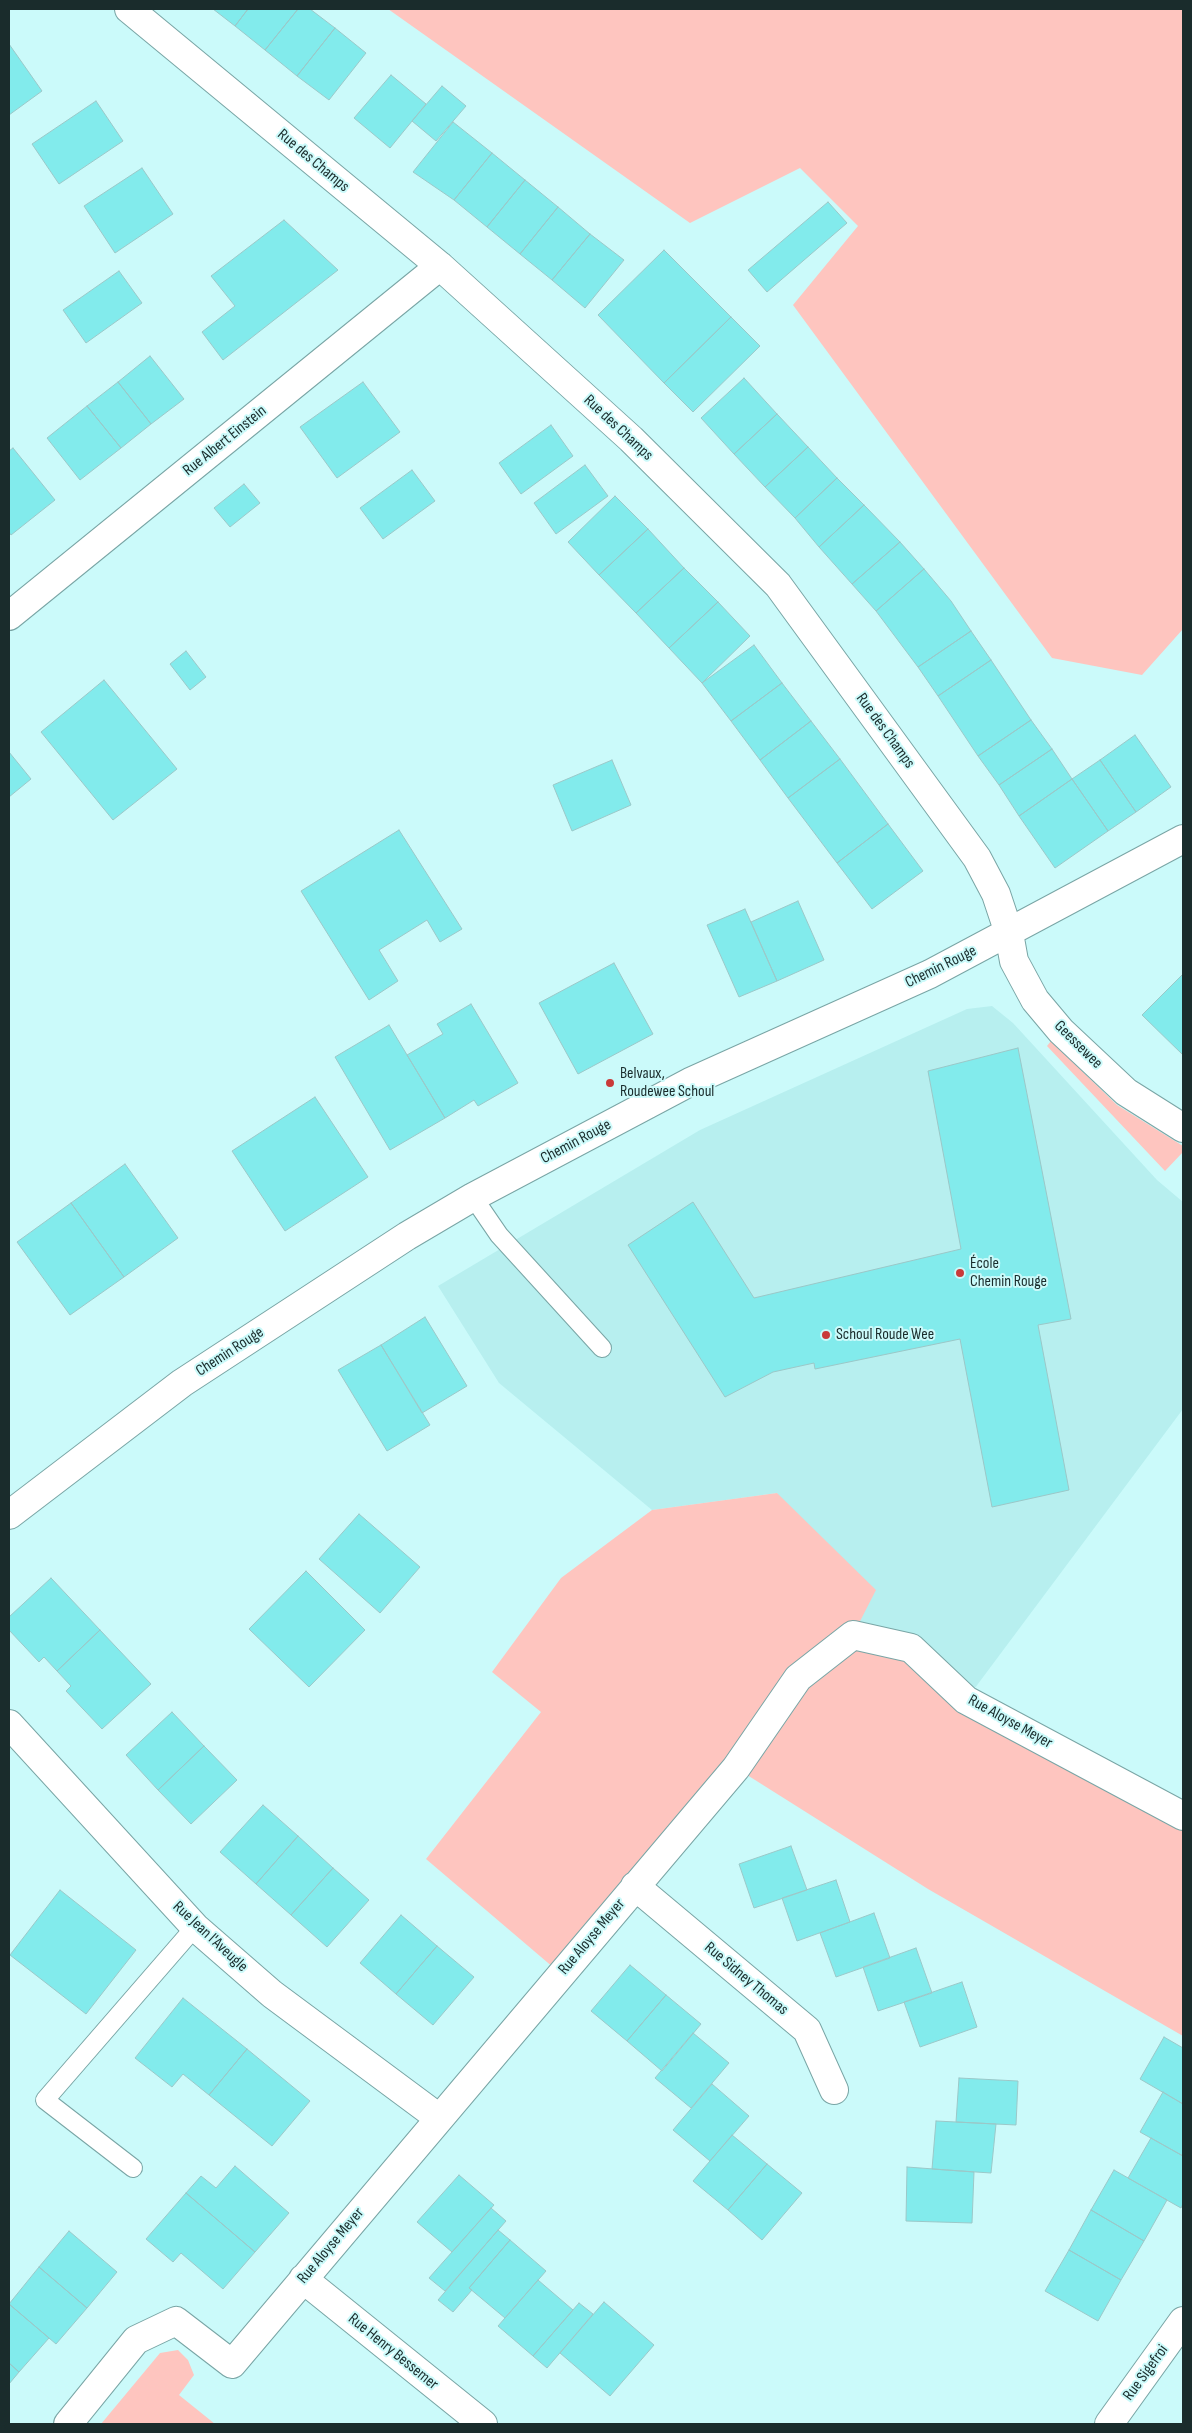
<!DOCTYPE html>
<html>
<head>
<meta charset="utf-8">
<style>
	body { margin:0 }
	#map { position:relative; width:1192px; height:2433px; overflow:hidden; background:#cbfafa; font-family:"Sofia Sans Condensed",sans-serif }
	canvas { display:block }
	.frame { position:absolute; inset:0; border:10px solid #1a2c2c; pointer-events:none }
</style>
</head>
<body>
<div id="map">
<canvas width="1192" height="2433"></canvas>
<div class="frame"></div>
</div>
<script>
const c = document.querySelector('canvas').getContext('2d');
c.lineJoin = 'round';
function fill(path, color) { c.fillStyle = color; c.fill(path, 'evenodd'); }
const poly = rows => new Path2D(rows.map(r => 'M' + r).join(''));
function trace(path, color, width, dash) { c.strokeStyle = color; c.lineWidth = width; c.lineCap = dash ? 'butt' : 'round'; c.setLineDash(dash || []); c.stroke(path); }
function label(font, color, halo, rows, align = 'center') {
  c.font = font + ' "Sofia Sans Condensed",sans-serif'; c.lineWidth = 4; c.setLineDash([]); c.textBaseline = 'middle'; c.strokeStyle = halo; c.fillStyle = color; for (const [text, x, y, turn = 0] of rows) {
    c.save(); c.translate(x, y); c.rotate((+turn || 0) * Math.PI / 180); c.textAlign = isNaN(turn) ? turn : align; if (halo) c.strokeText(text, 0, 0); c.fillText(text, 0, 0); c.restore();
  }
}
fill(poly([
	[992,1006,1013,1023,1157,1180,1183,1202,1183,1409,966,1700,853,1635,777,1493,652,1510,499,1383,438,1286,700,1130,967,1009]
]), '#b7efef');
fill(poly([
	[388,9,1183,9,1183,629,1142,675,1052,658,793,305,858,226,800,168,690,223],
	[1051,1041,1117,1105,1183,1146,1183,1152,1165,1171,1047,1046],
	[777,1493,876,1590,853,1635,911,1648,966,1700,1183,1816,1183,2036,928,1889,736,1768,561,1974,426,1859,541,1712,492,1672,561,1578,652,1510],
	[178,2350,188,2360,194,2375,179,2395,215,2424,101,2424,160,2353]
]), '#fec5bf');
const building = poly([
	[213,9,248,9,235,26,213,9],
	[248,9,298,9,265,50,235,26,248,9],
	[298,9,310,9,335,28,297,76,265,50,298,9],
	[335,28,366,53,329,100,297,76,335,28],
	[9,44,42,91,9,115,9,44],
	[391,75,426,104,390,148,354,118,391,75],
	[442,86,466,106,436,141,412,121,442,86],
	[96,101,123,141,59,184,32,144,96,101],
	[453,122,492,153,454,200,413,172,453,122],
	[492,153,525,180,487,227,454,200,492,153],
	[142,168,173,214,115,253,84,206,142,168],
	[525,180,558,207,520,254,487,227,525,180],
	[828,202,847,223,767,292,748,270,828,202],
	[558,207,590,234,552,280,520,254,558,207],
	[284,220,338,270,223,360,202,332,235,306,211,276,284,220],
	[590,234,624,260,585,308,552,280,590,234],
	[664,250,731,317,664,383,598,315,664,250],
	[119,271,142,303,86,343,63,310,119,271],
	[731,317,760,346,693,412,664,383,731,317],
	[150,356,184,399,151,424,118,382,150,356],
	[744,378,777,414,734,454,701,418,744,378],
	[118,382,151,424,121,448,87,406,118,382],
	[363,382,400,432,337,478,300,427,363,382],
	[87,406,121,448,80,480,47,438,87,406],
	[777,414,808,447,765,487,734,454,777,414],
	[551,425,573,456,521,494,499,463,551,425],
	[808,447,837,478,795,518,765,487,808,447],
	[13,448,55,500,11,535,9,532,9,451,13,448],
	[585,465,608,496,556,534,534,503,585,465],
	[412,470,435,501,383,539,360,508,412,470],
	[837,478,864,505,819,547,795,518,837,478],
	[244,484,260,503,230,527,214,508,244,484],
	[615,496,648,529,599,575,568,542,615,496],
	[864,505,900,542,852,584,819,547,864,505],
	[648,529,684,568,636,613,599,575,648,529],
	[900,542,924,569,876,611,852,584,900,542],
	[684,568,718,602,669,648,636,613,684,568],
	[924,569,951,601,971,631,918,667,876,611,924,569],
	[718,602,750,636,702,683,669,648,718,602],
	[971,631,991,660,938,696,918,667,971,631],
	[754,645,782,683,731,721,702,683,754,645],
	[186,651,206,677,190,690,170,664,186,651],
	[991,660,1031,720,978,756,938,696,991,660],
	[104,680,177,769,113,820,41,732,104,680],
	[782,683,811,721,760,760,731,721,782,683],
	[1031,720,1052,749,999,785,978,756,1031,720],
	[811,721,840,759,788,798,760,760,811,721],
	[1135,735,1171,787,1136,812,1100,760,1135,735],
	[1052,749,1072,779,1019,816,999,785,1052,749],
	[9,752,31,779,9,797,9,752],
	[840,759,888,824,837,863,788,798,840,759],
	[612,760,631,805,572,831,553,785,612,760],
	[1100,760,1136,812,1108,831,1072,779,1100,760],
	[1072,779,1108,831,1055,868,1019,816,1072,779],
	[888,824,923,871,872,909,837,863,888,824],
	[399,830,462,929,440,942,427,920,379,950,398,981,369,1000,301,891,399,830],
	[798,901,824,960,777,981,751,922,798,901],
	[745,909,777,981,739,997,707,925,745,909],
	[614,963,653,1034,578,1074,539,1003,614,963],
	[1183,974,1183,1055,1142,1015,1183,974],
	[471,1004,518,1083,478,1106,474,1100,445,1118,407,1055,443,1034,437,1024,471,1004],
	[389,1025,445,1118,390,1150,335,1057,389,1025],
	[1018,1048,1071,1319,1038,1325,1069,1490,992,1507,960,1339,815,1369,814,1363,773,1372,725,1397,628,1245,693,1202,754,1298,961,1249,928,1071,1018,1048],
	[315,1097,368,1177,285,1231,232,1151,315,1097],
	[125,1164,178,1238,124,1277,71,1203,125,1164],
	[71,1203,124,1277,70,1315,17,1242,71,1203],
	[425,1317,467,1386,422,1413,381,1345,425,1317],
	[381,1345,430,1425,387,1451,338,1370,381,1345],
	[359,1514,420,1567,380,1613,319,1559,359,1514],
	[306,1571,365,1630,309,1687,249,1629,306,1571],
	[51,1578,100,1630,57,1671,44,1657,39,1662,9,1630,9,1617,51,1578],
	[100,1630,151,1684,102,1729,66,1691,71,1686,57,1671,100,1630],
	[172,1712,204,1746,158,1790,126,1755,172,1712],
	[204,1746,237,1780,191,1824,158,1790,204,1746],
	[263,1805,298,1836,256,1884,220,1852,263,1805],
	[298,1836,333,1868,291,1915,256,1884,298,1836],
	[791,1846,807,1890,754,1908,739,1864,791,1846],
	[333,1868,369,1900,327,1947,291,1915,333,1868],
	[836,1880,850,1922,797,1941,782,1898,836,1880],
	[60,1890,136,1950,86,2014,10,1955,60,1890],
	[874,1913,890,1958,836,1977,820,1933,874,1913],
	[401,1915,437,1946,396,1994,360,1963,401,1915],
	[437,1946,474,1977,433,2025,396,1994,437,1946],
	[916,1948,932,1993,878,2011,863,1967,916,1948],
	[630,1965,666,1995,627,2041,591,2011,630,1965],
	[962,1982,977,2027,920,2047,904,2002,962,1982],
	[666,1995,701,2024,662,2071,627,2041,666,1995],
	[183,1998,247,2049,209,2095,183,2074,172,2087,135,2058,183,1998],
	[693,2033,729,2063,691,2108,655,2078,693,2033],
	[1164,2037,1183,2048,1183,2104,1140,2079,1164,2037],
	[247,2049,310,2101,272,2146,209,2095,247,2049],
	[959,2078,1018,2081,1016,2125,956,2122,959,2078],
	[712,2084,749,2116,710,2161,673,2130,712,2084],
	[1163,2092,1183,2104,1183,2156,1140,2132,1163,2092],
	[936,2121,996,2124,991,2173,932,2169,936,2121],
	[732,2135,767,2164,728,2210,693,2181,732,2135],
	[1151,2138,1183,2156,1183,2204,1181,2208,1128,2178,1151,2138],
	[767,2164,802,2193,762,2240,728,2210,767,2164],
	[235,2166,289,2213,255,2252,186,2193,201,2176,216,2188,235,2166],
	[907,2167,974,2172,972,2223,906,2221,907,2167],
	[1114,2170,1167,2200,1144,2241,1091,2210,1114,2170],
	[459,2175,494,2205,452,2252,417,2222,459,2175],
	[186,2193,255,2252,223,2289,181,2253,173,2262,146,2239,186,2193],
	[491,2208,506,2221,445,2291,429,2278,491,2208],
	[1091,2210,1144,2241,1121,2280,1069,2250,1091,2210],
	[498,2230,510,2240,469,2288,472,2290,453,2312,438,2300,498,2230],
	[69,2231,117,2272,87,2308,39,2267,69,2231],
	[510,2240,546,2271,505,2318,469,2288,510,2240],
	[1069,2250,1121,2280,1098,2321,1045,2291,1069,2250],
	[39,2267,87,2308,56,2344,9,2304,39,2267],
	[538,2280,573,2310,533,2356,498,2326,538,2280],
	[604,2302,654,2345,610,2396,560,2353,604,2302],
	[579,2303,593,2314,547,2368,533,2356,579,2303],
	[9,2304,49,2338,19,2372,9,2363,9,2304],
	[9,2363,19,2372,9,2384,9,2363]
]);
fill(building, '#82ebec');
trace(building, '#9bc8c8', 1);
const lane = poly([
	[473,1197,499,1235,602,1348],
	[133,2168,45,2100,195,1927]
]);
const street = poly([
	[129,9,440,266,631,439,778,585,977,858,996,894,1009,933,1014,961,1035,1000,1061,1031,1126,1092,1183,1128],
	[9,616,440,266],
	[9,1515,182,1383,407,1236,473,1197,690,1082,930,974,1183,839],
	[9,1724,195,1927,272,1994,439,2118],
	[635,1886,807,2030,834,2090],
	[303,2279,483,2424],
	[68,2424,136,2340,176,2321,232,2364,736,1768,798,1678,853,1635,911,1648,966,1700,1183,1816],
	[1109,2424,1183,2321]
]);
trace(lane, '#79a5a5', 20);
trace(street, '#79a5a5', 30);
trace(lane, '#fff', 18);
trace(street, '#fff', 28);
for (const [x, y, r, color] of [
	[610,1083,5,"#c93a39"],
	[960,1273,5,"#c93a39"],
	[826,1335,5,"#c93a39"]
]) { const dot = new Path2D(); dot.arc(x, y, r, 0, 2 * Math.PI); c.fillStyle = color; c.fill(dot); trace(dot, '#cbfafa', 2); }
label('16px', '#1a2c2c', '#cbfafa', [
	["Rue des Champs",313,161,40],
	["Rue des Champs",618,428,43],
	["Rue Albert Einstein",225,441,-39],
	["Rue des Champs",885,731,54],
	["Chemin Rouge",941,967,-26],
	["Geessewee",1078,1045,45],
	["Chemin Rouge",576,1142,-28],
	["Chemin Rouge",230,1352,-33],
	["Rue Aloyse Meyer",1010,1722,29],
	["Rue Jean l'Aveugle",210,1937,43],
	["Rue Aloyse Meyer",592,1937,-50],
	["Rue Sidney Thomas",746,1979,40],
	["Rue Aloyse Meyer",331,2246,-50],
	["Rue Henry Bessemer",393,2352,39],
	["Rue Sigefroi",1146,2373,-54]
]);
label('16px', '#1a2c2c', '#cbfafa', [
	["Belvaux,",620,1074],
	["Roudewee Schoul",620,1092],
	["École",970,1264],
	["Chemin Rouge",970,1282],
	["Schoul Roude Wee",836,1335]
], 'left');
</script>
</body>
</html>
